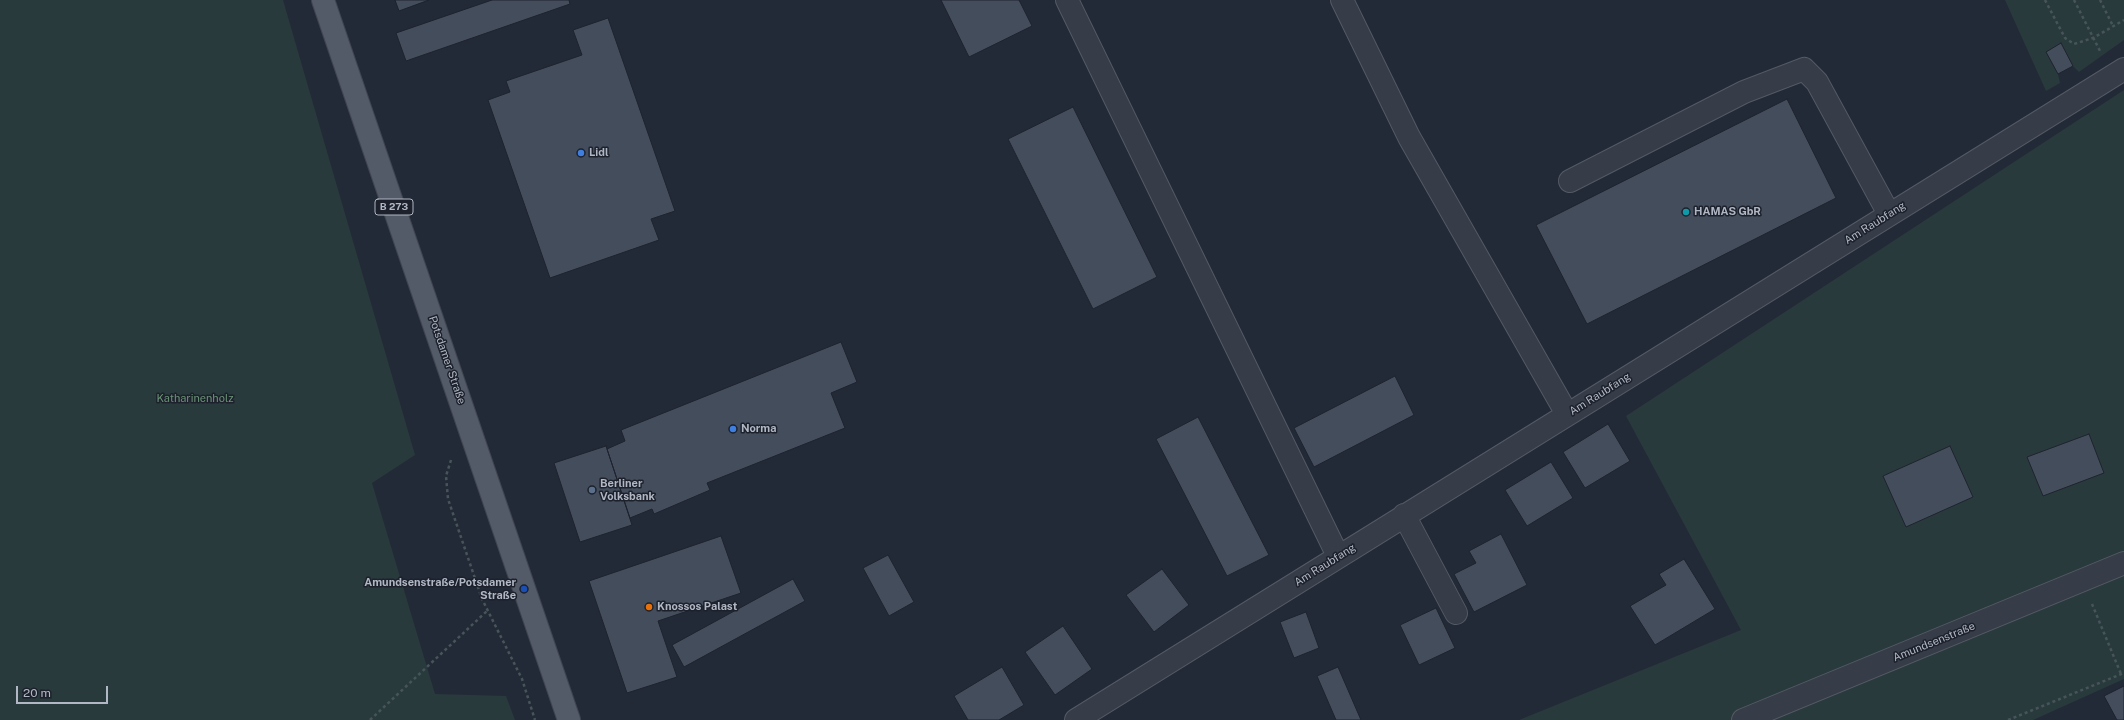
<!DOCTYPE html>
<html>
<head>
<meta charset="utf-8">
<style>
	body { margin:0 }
	#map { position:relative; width:2124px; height:720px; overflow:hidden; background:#232a37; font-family:"Public Sans",sans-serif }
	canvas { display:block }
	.scale { position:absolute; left:16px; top:686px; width:92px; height:18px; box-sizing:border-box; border:2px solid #b1b7c4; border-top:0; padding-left:5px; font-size:12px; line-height:14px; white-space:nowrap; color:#b1b7c4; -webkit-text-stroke:3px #1c212c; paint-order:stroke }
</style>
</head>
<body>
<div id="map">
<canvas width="2124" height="720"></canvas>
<div class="scale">20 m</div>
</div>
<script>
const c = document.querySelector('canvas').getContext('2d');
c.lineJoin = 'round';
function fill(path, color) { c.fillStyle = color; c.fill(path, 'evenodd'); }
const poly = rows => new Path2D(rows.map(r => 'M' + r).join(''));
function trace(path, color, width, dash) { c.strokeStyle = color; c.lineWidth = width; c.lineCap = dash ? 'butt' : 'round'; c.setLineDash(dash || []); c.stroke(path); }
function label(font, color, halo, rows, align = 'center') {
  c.font = font + ' "Public Sans",sans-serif'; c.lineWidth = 3; c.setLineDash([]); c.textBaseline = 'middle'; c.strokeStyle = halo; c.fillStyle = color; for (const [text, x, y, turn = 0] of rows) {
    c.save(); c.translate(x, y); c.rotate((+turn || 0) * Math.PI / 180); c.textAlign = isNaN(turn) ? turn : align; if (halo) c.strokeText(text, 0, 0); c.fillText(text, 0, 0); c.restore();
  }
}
fill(poly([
	[0,0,283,0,415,455,372,483,435,694,506,696,515,720,0,720],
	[2005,0,2124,0,2124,40,2079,72,2073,66,2061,44,2046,52,2058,74,2060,83,2046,91],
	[2124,90,2124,679,2033,720,1519,720,1741,630,1626,416]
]), '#293a3c');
const building = poly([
	[395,0,429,0,399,11,395,0],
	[492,0,569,0,570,4,406,61,396,33,492,0],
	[941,0,1019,0,1032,26,969,57,941,0],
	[608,18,675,211,651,219,659,240,550,278,488,100,510,92,506,81,582,55,573,30,608,18],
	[2061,43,2073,66,2058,74,2046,52,2061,43],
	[1787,99,1836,198,1587,324,1536,225,1787,99],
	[1073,107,1157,277,1093,309,1008,139,1073,107],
	[841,342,857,382,831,393,845,428,707,483,710,490,654,514,652,509,630,518,607,449,625,441,621,430,841,342],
	[1395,376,1414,415,1314,467,1294,428,1395,376],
	[1198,417,1269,555,1227,576,1156,439,1198,417],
	[1608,424,1630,461,1585,488,1563,452,1608,424],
	[2089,434,2104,473,2043,496,2027,457,2089,434],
	[606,446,632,525,580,542,554,463,606,446],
	[1950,446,1973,497,1906,527,1883,476,1950,446],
	[1551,462,1573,498,1527,526,1505,490,1551,462],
	[1501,534,1527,585,1474,612,1454,574,1476,563,1469,551,1501,534],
	[721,536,741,593,658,621,677,677,627,693,589,581,721,536],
	[888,555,914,602,889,616,863,568,888,555],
	[1684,559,1715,609,1655,645,1630,606,1666,585,1659,574,1684,559],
	[1162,569,1189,605,1154,632,1126,595,1162,569],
	[793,579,805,601,684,667,672,645,793,579],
	[1436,608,1455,648,1419,665,1400,625,1436,608],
	[1306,612,1319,648,1294,658,1280,622,1306,612],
	[1063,626,1092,669,1055,695,1025,652,1063,626],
	[1002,667,1024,705,999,720,968,720,954,696,1002,667],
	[1338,667,1361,720,1336,720,1317,676,1338,667],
	[2124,686,2124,720,2117,720,2104,696,2124,686]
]);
fill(building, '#444d5c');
trace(building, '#1e232e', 1);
const minor = poly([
	[1067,0,1338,556],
	[1342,0,1409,137,1567,414],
	[1570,181,1744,92,1804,69,1817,82,1889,214],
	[1404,515,1456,613],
	[1076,720,2124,69],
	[1743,720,2124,563]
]);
const major = poly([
	[323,0,569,720]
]);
trace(minor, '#545a65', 24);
trace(major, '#404551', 24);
trace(poly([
	[2045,0,2065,38,2074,44,2093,38,2124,20],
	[2074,0,2100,51],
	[2100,0,2113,26],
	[451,460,446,476,448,499,482,599,522,679,535,720],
	[2092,604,2121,674],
	[370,720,487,611],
	[2008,720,2124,673]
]), '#47555a', 2.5, [3, 3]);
trace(minor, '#363c48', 22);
trace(major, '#545b68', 22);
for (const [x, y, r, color] of [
	[581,153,4,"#3f7fe0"],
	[1686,212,4,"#0f9aa8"],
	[733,429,4,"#3f7fe0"],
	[592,490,4,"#5c6f8a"],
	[524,589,4,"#1a4fb4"],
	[649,607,4,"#e8710a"]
]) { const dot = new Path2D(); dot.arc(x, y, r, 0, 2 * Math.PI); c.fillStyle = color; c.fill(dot); trace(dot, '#1c212c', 1.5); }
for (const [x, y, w] of [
	[394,207,38]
]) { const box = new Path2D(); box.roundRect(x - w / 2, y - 8, w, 16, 3); c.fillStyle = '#1c212c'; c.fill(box); trace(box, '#b1b7c4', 1); }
label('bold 10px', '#b1b7c4', null, [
	["B 273",394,207]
]);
label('bold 11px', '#b1b7c4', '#1c212c', [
	["Lidl",589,153],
	["HAMAS GbR",1694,212],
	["Norma",741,429],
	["Berliner",600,484],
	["Volksbank",600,497],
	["Amundsenstraße/Potsdamer",516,583,"right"],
	["Straße",516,596,"right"],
	["Knossos Palast",657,607]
], 'left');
label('11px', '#b1b7c4', '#1c212c', [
	["Am Raubfang",1875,223,-32],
	["Potsdamer Straße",447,360,71],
	["Am Raubfang",1600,394,-32],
	["Am Raubfang",1325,565,-32],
	["Amundsenstraße",1934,642,-22]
]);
label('11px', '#6b9377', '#1c212c', [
	["Katharinenholz",195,399]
]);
</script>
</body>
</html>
